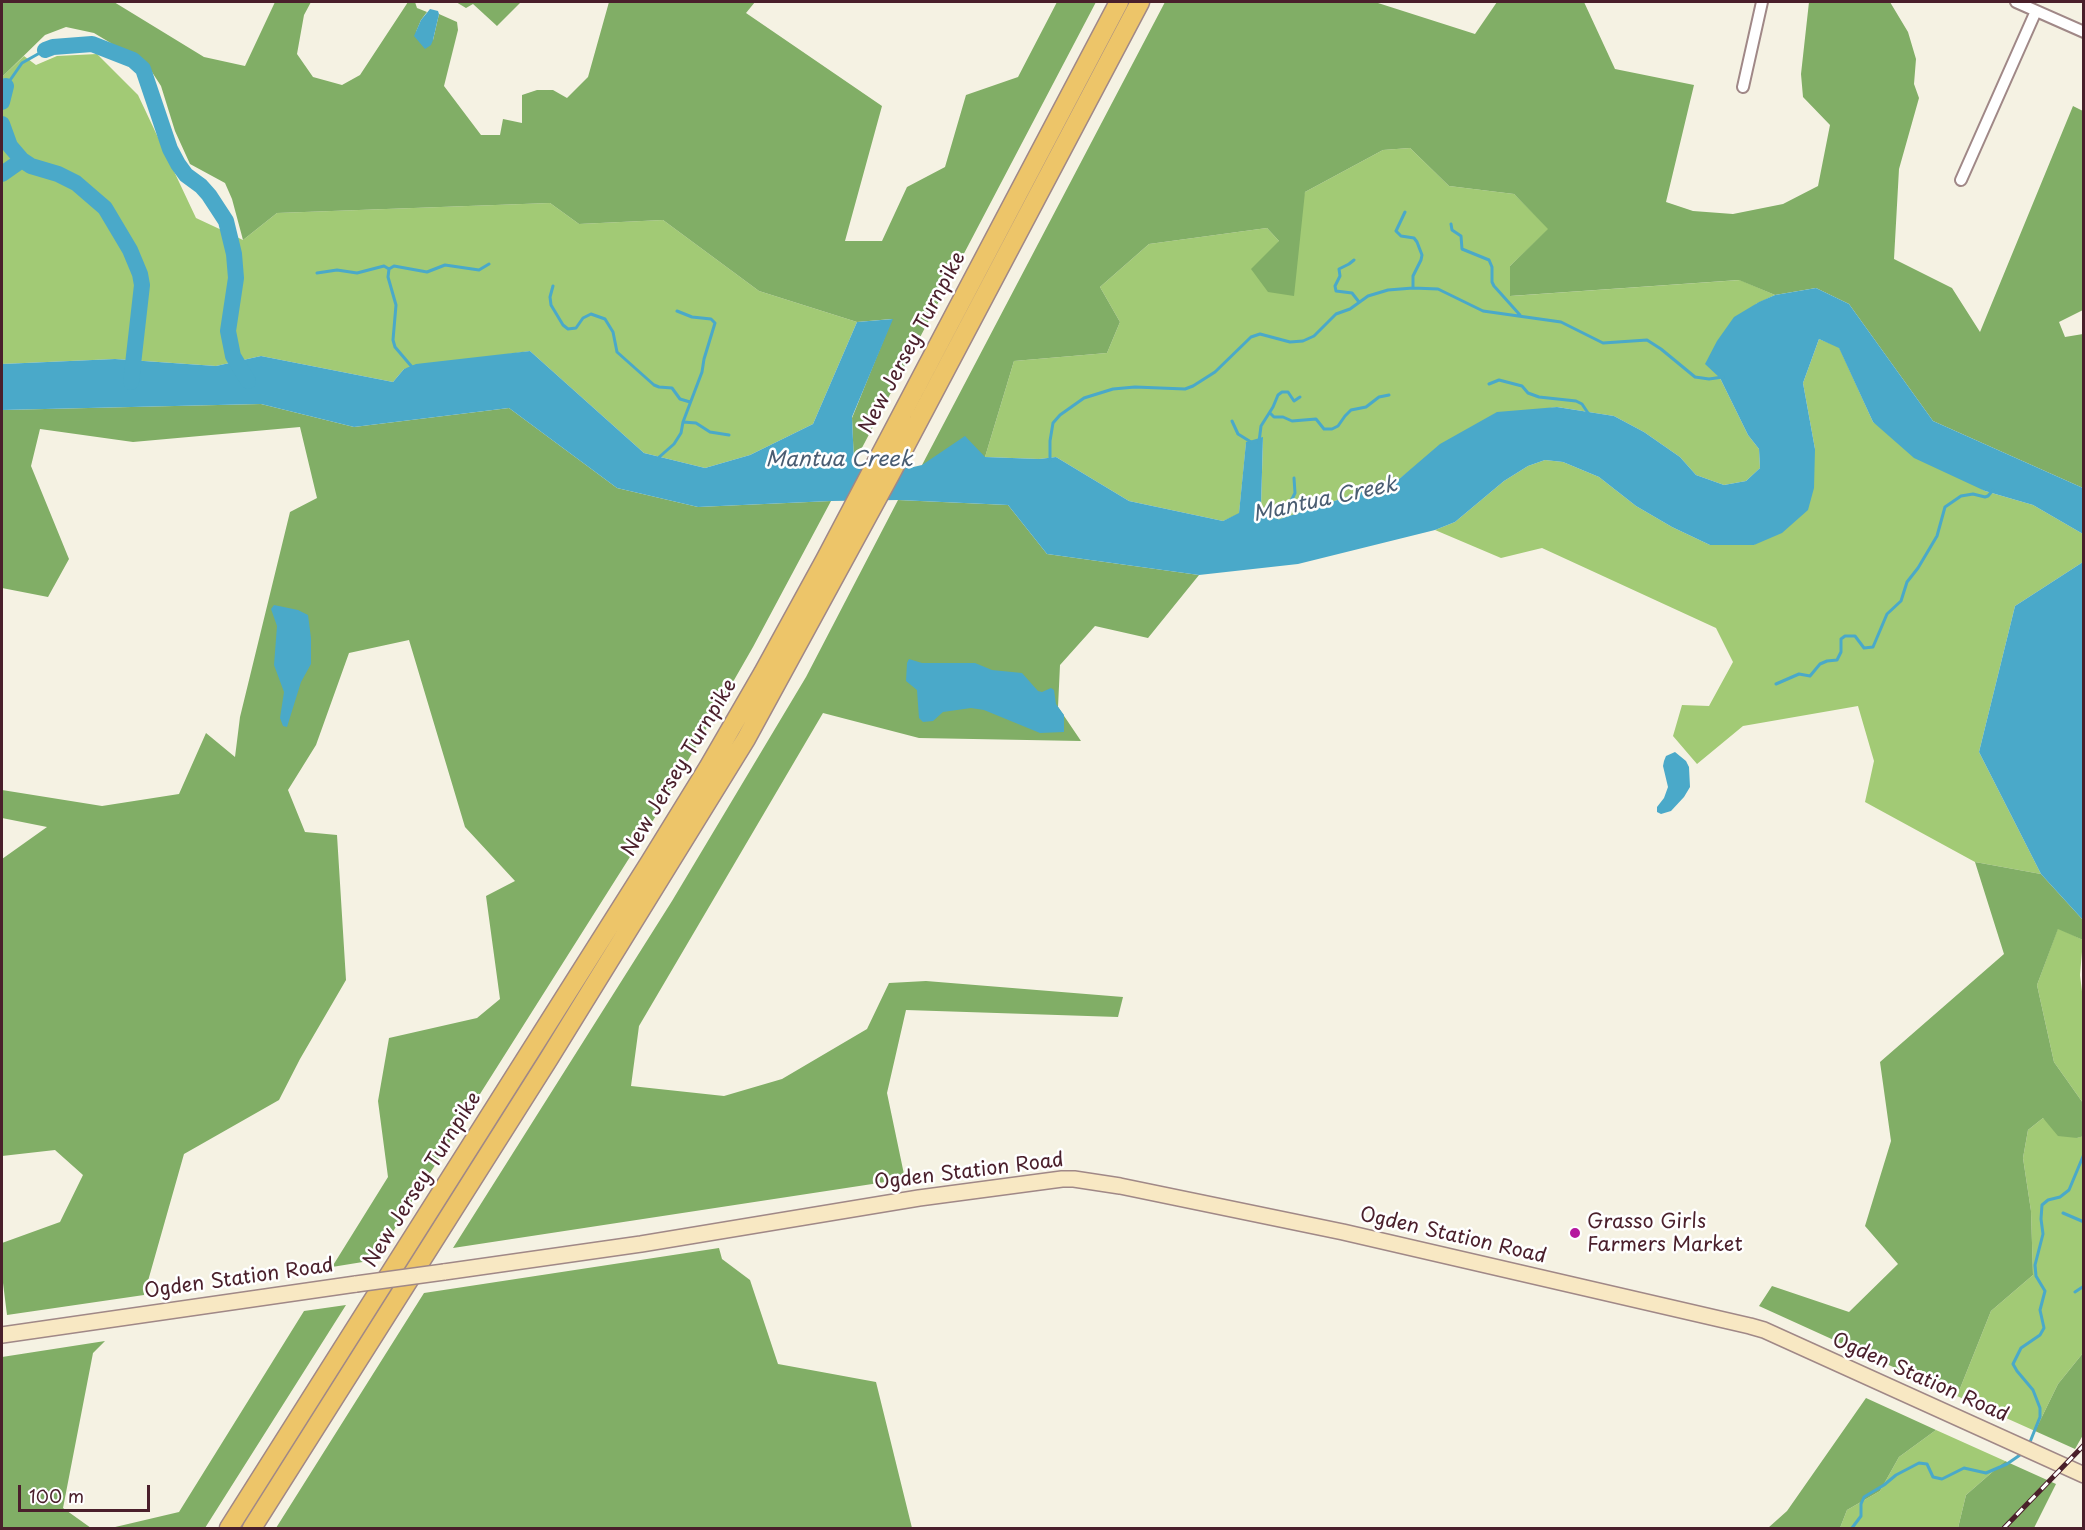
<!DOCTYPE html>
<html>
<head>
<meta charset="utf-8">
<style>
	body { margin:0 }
	#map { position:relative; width:2085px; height:1530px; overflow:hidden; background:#f5f2e3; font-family:"Playpen Sans",sans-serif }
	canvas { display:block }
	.frame { position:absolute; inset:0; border:3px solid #4a1f2b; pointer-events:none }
	.scale { position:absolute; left:18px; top:1485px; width:132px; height:27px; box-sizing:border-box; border:3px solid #4a1f2b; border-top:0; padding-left:8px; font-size:18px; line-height:21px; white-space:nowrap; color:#4a1f2b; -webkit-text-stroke:4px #fff; paint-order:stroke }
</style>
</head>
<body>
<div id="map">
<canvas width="2085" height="1530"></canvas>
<div class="frame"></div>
<div class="scale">100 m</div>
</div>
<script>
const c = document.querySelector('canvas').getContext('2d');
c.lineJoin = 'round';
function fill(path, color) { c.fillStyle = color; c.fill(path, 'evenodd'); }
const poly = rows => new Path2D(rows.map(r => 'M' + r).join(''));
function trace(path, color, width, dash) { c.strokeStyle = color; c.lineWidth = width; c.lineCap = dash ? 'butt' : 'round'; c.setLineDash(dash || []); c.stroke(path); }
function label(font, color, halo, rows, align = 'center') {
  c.font = font + ' "Playpen Sans",sans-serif'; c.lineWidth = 5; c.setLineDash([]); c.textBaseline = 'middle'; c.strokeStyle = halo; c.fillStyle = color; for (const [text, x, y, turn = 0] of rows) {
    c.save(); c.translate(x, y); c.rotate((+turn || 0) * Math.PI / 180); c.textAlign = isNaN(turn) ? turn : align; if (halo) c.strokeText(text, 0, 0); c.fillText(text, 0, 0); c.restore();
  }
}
fill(poly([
	[97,54,138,95,196,218,243,240,277,213,550,203,579,224,663,220,759,291,857,322,813,424,750,455,705,468,644,453,530,351,404,369,393,382,261,356,216,366,115,359,2,364,2,77,24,56,36,65,57,56],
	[1410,148,1449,186,1514,194,1549,229,1510,266,1511,296,1740,280,1775,295,1756,304,1720,378,1748,435,1759,449,1760,468,1746,481,1724,485,1696,475,1680,457,1644,432,1614,416,1557,407,1529,411,1416,466,1398,480,1277,520,1261,507,1263,438,1246,443,1239,514,1223,521,1129,501,1056,457,1039,459,985,457,1014,361,1107,353,1120,322,1100,287,1149,244,1267,228,1279,241,1268,292,1305,192,1383,150],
	[1819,339,1839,347,1873,422,1985,491,2033,505,2083,534,2083,562,2015,606,1979,752,2041,874,1975,862,1865,802,1874,761,1858,706,1743,726,1697,764,1673,736,1682,705,1709,706,1733,662,1716,628,1542,548,1501,558,1435,530,1455,522,1504,481,1528,466,1545,460,1563,462,1599,477,1636,506,1672,527,1710,545,1754,545,1815,449,1803,383],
	[2058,928,2083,940,2080,975,2084,1008,2083,1103,2054,1062,2037,985],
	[2043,1118,2077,1138,2083,1136,2083,1353,2058,1384,2035,1431,1957,1396,1991,1311,2033,1275,2031,1211,2023,1158,2028,1130],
	[1936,1430,2005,1461,1966,1495,1958,1528,1840,1528,1847,1510,1880,1491,1899,1457]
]), '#a2ca75');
fill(poly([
	[2,2,114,2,204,57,245,66,275,2,311,2,304,15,297,54,313,77,342,85,360,75,408,2,415,2,417,8,427,12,421,20,416,32,433,40,439,14,457,22,458,30,444,86,481,135,500,135,503,119,522,123,522,95,537,90,553,90,567,98,588,77,609,2,755,2,746,13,882,106,845,241,882,241,907,187,945,167,966,95,1018,77,1057,2,1096,2,854,463,852,418,892,319,857,322,759,291,663,220,579,224,550,203,277,213,243,240,232,199,225,183,190,164,175,131,161,86,150,69,134,57,94,33,66,27,45,35,2,77],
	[456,2,521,2,497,26,473,4,466,8],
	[1165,2,1378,2,1378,3,1475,34,1497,2,1584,2,1615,69,1694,85,1666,202,1693,211,1733,214,1783,204,1818,186,1830,125,1803,97,1801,74,1809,2,1890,2,1908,32,1916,59,1914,84,1919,98,1899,169,1894,259,1952,288,1980,332,2073,106,2083,111,2083,310,2059,322,2065,337,2083,334,2083,488,1933,421,1849,304,1816,288,1775,295,1739,280,1510,296,1510,266,1548,229,1514,194,1449,186,1410,148,1383,150,1305,192,1294,296,1268,292,1251,269,1279,241,1267,228,1149,244,1100,287,1120,322,1107,353,1014,361,985,457,922,465],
	[261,404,354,427,509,408,617,488,698,507,831,501,753,647,659,811,375,1260,332,1267,388,1177,378,1101,389,1038,477,1018,500,999,486,896,515,881,465,827,409,640,349,653,316,745,288,790,305,832,337,835,346,980,300,1059,279,1100,184,1154,144,1295,7,1315,2,1275,2,1243,60,1222,83,1175,55,1150,2,1156,2,859,47,827,2,818,2,790,102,806,179,794,206,733,235,757,240,717,290,512,317,498,300,427,133,442,40,429,31,466,69,559,48,597,2,588,2,410],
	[898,500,1008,505,1047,554,1199,575,1148,638,1095,626,1060,665,1058,707,1081,741,919,738,823,713,639,1026,631,1086,724,1096,782,1079,867,1029,889,983,926,981,1123,997,1118,1017,906,1010,887,1093,905,1179,453,1248,672,901,806,677],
	[1975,862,2041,874,2083,920,2083,940,2058,929,2037,985,2054,1062,2083,1103,2084,1136,2077,1138,2058,1136,2043,1118,2028,1130,2023,1158,2031,1211,2033,1275,1991,1311,1957,1396,1759,1306,1772,1286,1849,1312,1898,1264,1865,1226,1891,1141,1880,1062,2004,954],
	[719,1248,722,1259,750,1280,778,1364,876,1382,912,1528,276,1528,424,1293],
	[346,1305,205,1528,111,1528,179,1512,304,1311],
	[105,1341,93,1353,63,1508,91,1528,2,1528,2,1357],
	[2083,1353,2083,1435,2075,1449,2035,1431,2058,1384],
	[1866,1398,1936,1430,1899,1457,1880,1491,1847,1510,1840,1528,1768,1528,1787,1511],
	[2005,1461,2056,1484,2034,1528,1958,1528,1966,1495]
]), '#81ae66');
fill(poly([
	[430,9,438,11,439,14,433,40,431,45,425,49,414,36,421,20],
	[1816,288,1849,304,1933,421,2083,488,2083,534,2033,505,1985,491,1914,458,1873,422,1839,348,1819,339,1803,383,1815,449,1814,488,1808,510,1782,533,1754,545,1710,545,1672,527,1636,506,1599,477,1563,462,1545,460,1528,466,1504,481,1455,522,1435,530,1298,564,1199,575,1047,554,1008,505,898,500,831,501,698,507,617,488,509,408,354,427,261,404,2,410,2,364,115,359,216,366,261,356,393,382,404,369,416,364,530,351,644,453,705,468,750,455,813,424,857,322,893,319,852,417,854,463,909,468,922,465,965,436,985,457,1039,459,1056,457,1129,501,1223,521,1239,513,1246,442,1263,437,1261,507,1277,520,1398,480,1440,444,1497,412,1557,407,1614,416,1644,432,1680,457,1696,475,1724,485,1746,481,1760,468,1759,449,1748,435,1720,378,1705,364,1717,341,1734,317,1759,302,1775,295],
	[2083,562,2083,920,2041,874,1979,752,2015,606],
	[274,605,298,610,308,615,311,638,311,664,301,682,287,727,283,726,280,718,284,692,274,665,277,626,271,609],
	[909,659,922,663,975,663,992,670,1022,673,1038,691,1042,692,1051,688,1054,690,1056,704,1064,715,1064,732,1040,733,984,710,971,708,943,712,933,721,923,722,919,718,917,690,906,681,907,663],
	[1675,752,1686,761,1689,767,1690,787,1684,797,1671,811,1661,814,1657,812,1657,807,1664,798,1668,787,1663,766,1664,761,1666,756]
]), '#4aa9c9');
trace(poly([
	[6,86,22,63,45,50],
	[1405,212,1396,231,1401,236,1414,238,1417,242,1422,255,1421,260,1413,276,1413,288],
	[1451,224,1452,230,1461,236,1462,249,1489,260,1492,267,1492,282,1494,286,1520,315],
	[1354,260,1349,264,1339,269,1340,276,1335,286,1336,291,1352,293,1359,302],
	[389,269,388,277,396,305,393,340,395,347,412,367],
	[317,273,337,270,357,273,384,266,389,269,394,266,427,272,445,265,479,270,489,264],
	[553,286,550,297,551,305,563,325,568,329,576,328,583,318,591,314,605,319,613,332,617,352,654,385,659,387,672,388,680,399,690,402],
	[1489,384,1499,380,1522,386,1528,393,1539,397,1576,401,1582,404,1590,416],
	[1270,413,1274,417,1283,417,1292,421,1316,419,1324,429,1332,429,1338,426,1345,416,1351,410,1366,407,1379,397,1389,395],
	[1232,421,1238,434,1251,442],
	[683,422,696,423,710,432,729,435],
	[1259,442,1261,426,1273,407,1278,395,1282,392,1288,392,1294,401,1300,397],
	[657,459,674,444,681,433,683,422,702,372,704,359,715,323,711,319,692,317,677,311],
	[1050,460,1050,441,1053,423,1060,415,1084,398,1113,389,1135,387,1185,389,1193,386,1215,372,1251,337,1260,334,1290,342,1303,341,1314,336,1336,314,1350,309,1368,296,1388,290,1413,288,1438,289,1483,311,1561,322,1603,343,1647,340,1661,349,1695,377,1709,379,1723,377],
	[1276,521,1279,514,1288,507,1295,493,1294,478],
	[1776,684,1799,674,1810,676,1820,664,1827,661,1837,660,1841,652,1841,639,1845,636,1855,636,1864,648,1873,647,1887,614,1901,601,1907,582,1918,568,1937,536,1945,507,1961,496,1973,494,1985,497,1988,496,1993,490],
	[2063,1213,2084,1222],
	[2075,1292,2084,1286],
	[2030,1442,2040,1417,2040,1408,2033,1390,2017,1371,2013,1364,2021,1348,2040,1335,2044,1328,2040,1310,2045,1291,2036,1276,2035,1265,2043,1234,2041,1219,2042,1205,2048,1200,2060,1197,2069,1190,2084,1154],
	[1852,1528,1861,1516,1861,1504,1864,1497,1884,1485,1896,1475,1919,1463,1927,1464,1933,1477,1942,1479,1964,1468,1986,1473,2007,1464,2020,1455]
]), '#4aa9c9', 3);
trace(poly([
	[45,50,53,47,92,44,133,60,143,69,170,149,178,164,186,175,201,186,209,195,226,221,234,254,236,278,228,331,233,356,248,381],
	[2,102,6,86],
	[2,124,10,146,22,160,31,166,58,174,76,183,105,208,130,250,140,274,142,285,131,382],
	[2,174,22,160]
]), '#4aa9c9', 16);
const street = poly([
	[2016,2,2084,32],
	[1743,87,1762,2],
	[1961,180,2036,11]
]);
const secondary = poly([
	[444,1272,641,1244,919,1198,1062,1179,1074,1179,1120,1186,1343,1232,1750,1326,1764,1330,2084,1475],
	[2,1335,356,1284]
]);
const highway = poly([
	[229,1528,650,862,708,768,763,673,825,560,1119,2],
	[252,1528,548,1060,746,739,890,475,1140,2]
]);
trace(street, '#a08887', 14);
trace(secondary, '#a08887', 18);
trace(highway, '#a08887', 21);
trace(street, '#fff', 10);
trace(secondary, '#f8e8c3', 15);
trace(highway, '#edc569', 18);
const rail = poly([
	[2004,1528,2084,1445]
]);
trace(rail, '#4a1f2b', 5);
trace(rail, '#fff', 3, [9]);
const secondaryBridge = poly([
	[356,1284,444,1272]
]);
trace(secondaryBridge, '#a08887', 18, []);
trace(secondaryBridge, '#f8e8c3', 15);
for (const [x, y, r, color] of [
	[1575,1233,6,"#b5179e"]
]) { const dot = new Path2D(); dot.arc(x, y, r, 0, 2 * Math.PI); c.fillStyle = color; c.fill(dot); trace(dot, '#fff', 2); }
label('20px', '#4a1f2b', '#fff', [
	["New Jersey Turnpike",913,343,-62],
	["New Jersey Turnpike",680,768,-59],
	["Ogden Station Road",969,1172,-7],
	["New Jersey Turnpike",423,1180,-58],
	["Ogden Station Road",1453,1236,13],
	["Ogden Station Road",239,1279,-8],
	["Ogden Station Road",1920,1378,24]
]);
label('20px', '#4a1f2b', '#fff', [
	["Grasso Girls",1587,1222],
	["Farmers Market",1587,1245]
], 'left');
label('italic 21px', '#4a5d72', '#fff', [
	["Mantua Creek",839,460],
	["Mantua Creek",1325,500,-12]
]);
</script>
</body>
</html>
